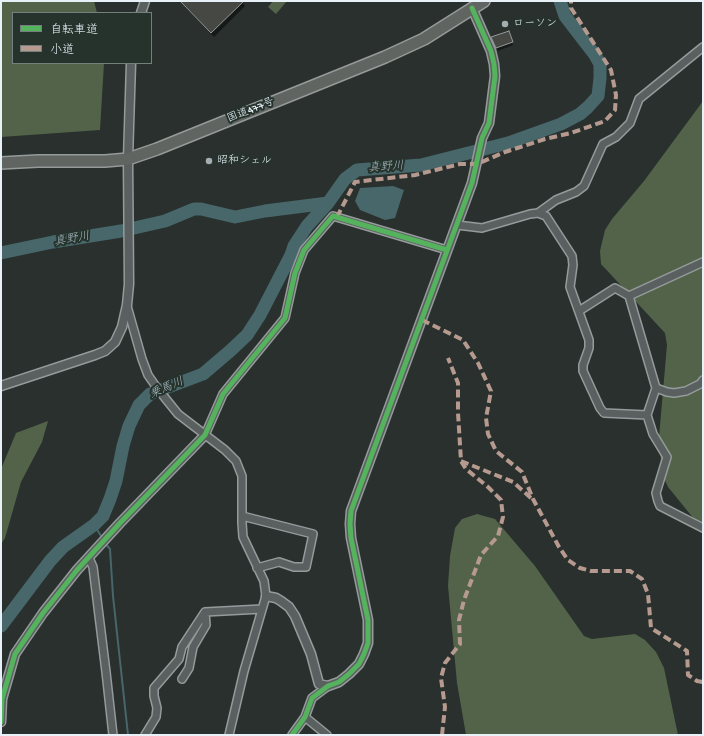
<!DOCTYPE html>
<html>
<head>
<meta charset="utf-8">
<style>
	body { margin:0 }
	#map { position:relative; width:704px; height:736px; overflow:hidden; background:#29302d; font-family:"Gochi Hand","Klee One",sans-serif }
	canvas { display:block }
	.frame { position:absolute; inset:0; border:2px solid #e8f1f8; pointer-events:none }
	.legend { position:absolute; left:12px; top:12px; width:140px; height:52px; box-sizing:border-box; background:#26332d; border:1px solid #747f7e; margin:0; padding:5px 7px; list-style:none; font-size:12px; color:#e8f1f8 }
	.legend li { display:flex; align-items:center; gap:8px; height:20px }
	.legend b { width:20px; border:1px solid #747f7e }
</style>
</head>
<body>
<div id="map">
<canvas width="704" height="736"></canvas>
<div class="frame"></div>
<ul class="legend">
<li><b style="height:5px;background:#56b35d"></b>自転車道</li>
<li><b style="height:5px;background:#b69a8f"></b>小道</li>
</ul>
</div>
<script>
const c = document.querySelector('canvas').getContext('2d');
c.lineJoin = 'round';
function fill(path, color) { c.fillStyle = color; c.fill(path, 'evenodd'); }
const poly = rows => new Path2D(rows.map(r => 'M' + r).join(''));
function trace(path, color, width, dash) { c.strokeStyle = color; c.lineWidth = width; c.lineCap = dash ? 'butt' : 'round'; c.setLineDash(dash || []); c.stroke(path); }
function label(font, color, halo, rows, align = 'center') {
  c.font = font + ' "Gochi Hand","Klee One",sans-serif'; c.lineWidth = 4; c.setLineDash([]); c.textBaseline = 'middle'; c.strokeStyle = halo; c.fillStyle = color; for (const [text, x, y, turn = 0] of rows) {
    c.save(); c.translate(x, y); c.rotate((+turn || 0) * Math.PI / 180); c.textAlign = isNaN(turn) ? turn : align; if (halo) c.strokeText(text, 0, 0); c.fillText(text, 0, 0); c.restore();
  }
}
fill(poly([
	[1,1,94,1,97,13,13,13,13,63,104,63,100,130,1,137],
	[273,1,287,1,276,14,268,7],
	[703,101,703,530,668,487,662,474,659,437,667,345,665,333,601,264,600,251,605,230,612,219,644,181],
	[48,421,42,442,21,482,5,538,1,544,1,469,16,433],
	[477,514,495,519,535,566,584,636,592,639,635,634,645,640,656,652,664,668,678,735,466,735,457,683,448,586,450,556,455,528,462,519]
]), '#53634a');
fill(poly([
	[393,186,404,190,395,218,385,220,360,210,355,201,360,188]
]), '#47676b');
fill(poly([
	[186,1,242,1,245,6,214,37,186,8,183,4],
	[509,34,513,45,498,51,497,48]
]), '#0007');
trace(poly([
	[94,525,103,539],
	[105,543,110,549,113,596,128,735]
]), '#47676b', 2);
trace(poly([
	[1,253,53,242,121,231,165,221,194,209,201,209,235,217,265,211,328,203],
	[1,626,50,561,63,547,94,525,103,516,110,499,116,481,123,446,129,426,139,405,150,394,203,374,230,351,247,335,260,315,291,255,294,246,307,226,328,203,345,179,357,170,421,165,508,143,561,124,580,114,588,107,598,96,600,78,600,64,595,55,565,16,560,1]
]), '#47676b', 13);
const building = poly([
	[180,1,244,1,211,33,180,1],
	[509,31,513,42,496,48,491,37,509,31]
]);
fill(building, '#464843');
trace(building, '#959a9a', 1);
const minor = poly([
	[538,213,556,200,576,192,584,186,603,144,616,137,630,123,639,99,703,47],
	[457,225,482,228,530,214,538,213,546,216,572,256,573,265,570,287,589,340,589,348,583,365,583,371,600,408,604,413,647,415],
	[629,296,703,262],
	[127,306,142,359,148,375,157,388,178,414,225,450,236,461,242,476,242,523,243,537,264,581,266,596,244,671,229,735],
	[579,311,615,288,629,296,656,388,647,415,653,434,667,457,656,493,658,501,660,506,703,528],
	[656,388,667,392,674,393,686,391,700,384,703,380],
	[205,435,223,394,285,318,295,273,304,250,333,216,447,250],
	[242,516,313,534,306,567,294,567,279,562,257,568],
	[89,558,93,567,106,672,113,735],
	[182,679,189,668,193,647,206,625,205,612],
	[305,717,327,735],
	[145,735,156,717,157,708,154,696,154,688,179,659,182,647,205,612,262,609],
	[292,735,305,717,312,698,328,686]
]);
const tertiary = poly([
	[141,13,145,1],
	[1,386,95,355,105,351,115,342,122,327,127,305,129,284,128,159,131,63],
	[266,596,276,598,281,601,289,607,295,616,311,654,319,684,328,686,339,682,349,674,359,664,364,654,368,643,368,620,351,538,350,524,351,511,472,183,482,138,489,123,495,76,494,64,491,51,472,8],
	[1,722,2,699,15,654,43,613,77,570,120,523,205,435]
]);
const trunk = poly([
	[1,163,38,161,105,161,128,159,157,149,385,57,424,39,484,1]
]);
trace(minor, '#959a9a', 10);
trace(tertiary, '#959a9a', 11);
trace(trunk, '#959a9a', 14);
trace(minor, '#5a6060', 7);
trace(tertiary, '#5a6060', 8);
trace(trunk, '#616562', 11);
trace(poly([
	[337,217,355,182,415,175,460,164,477,164,505,152,545,139,571,133,605,121,615,110,616,95,611,70,571,8,571,1],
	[422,320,463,340,478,363,491,391,486,418,488,434,496,451,522,472,533,499,559,547,568,560,580,568,591,571,630,571,642,579,648,594,651,628,687,651,688,675,697,681,703,682],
	[461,461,513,482,531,498],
	[442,735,445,707,441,678,445,663,460,644,459,620,464,600,481,555,498,536,503,517,501,500,488,487,466,469,461,461,458,413,458,383,448,358]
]), '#b69a8f', 4, [8, 4]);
trace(poly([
	[1,722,2,699,15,654,43,613,77,570,120,523,205,435,223,394,285,318,295,273,304,250,333,216,447,250],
	[292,735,305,717,312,698,328,686,339,682,349,674,359,664,364,654,368,643,368,620,351,538,350,524,351,511,472,183,482,138,489,123,495,76,494,64,491,51,472,8]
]), '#56b35d', 5);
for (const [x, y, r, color] of [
	[505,24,4,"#a5adb1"],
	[209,161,4,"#a5adb1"]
]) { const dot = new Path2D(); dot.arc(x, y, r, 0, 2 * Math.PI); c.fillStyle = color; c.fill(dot); trace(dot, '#26332d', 1.5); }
label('11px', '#e8f1f8', '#26332d', [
	["ローソン",513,24],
	["昭和シェル",217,161]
], 'left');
label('11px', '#e8f1f8', '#26332d', [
	["国道477号",251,111,-22]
]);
label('italic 12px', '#a9bcc2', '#26332d', [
	["真野川",386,168,-4],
	["真野川",72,240,-10],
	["乗馬川",167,389,-24]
]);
</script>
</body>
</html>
